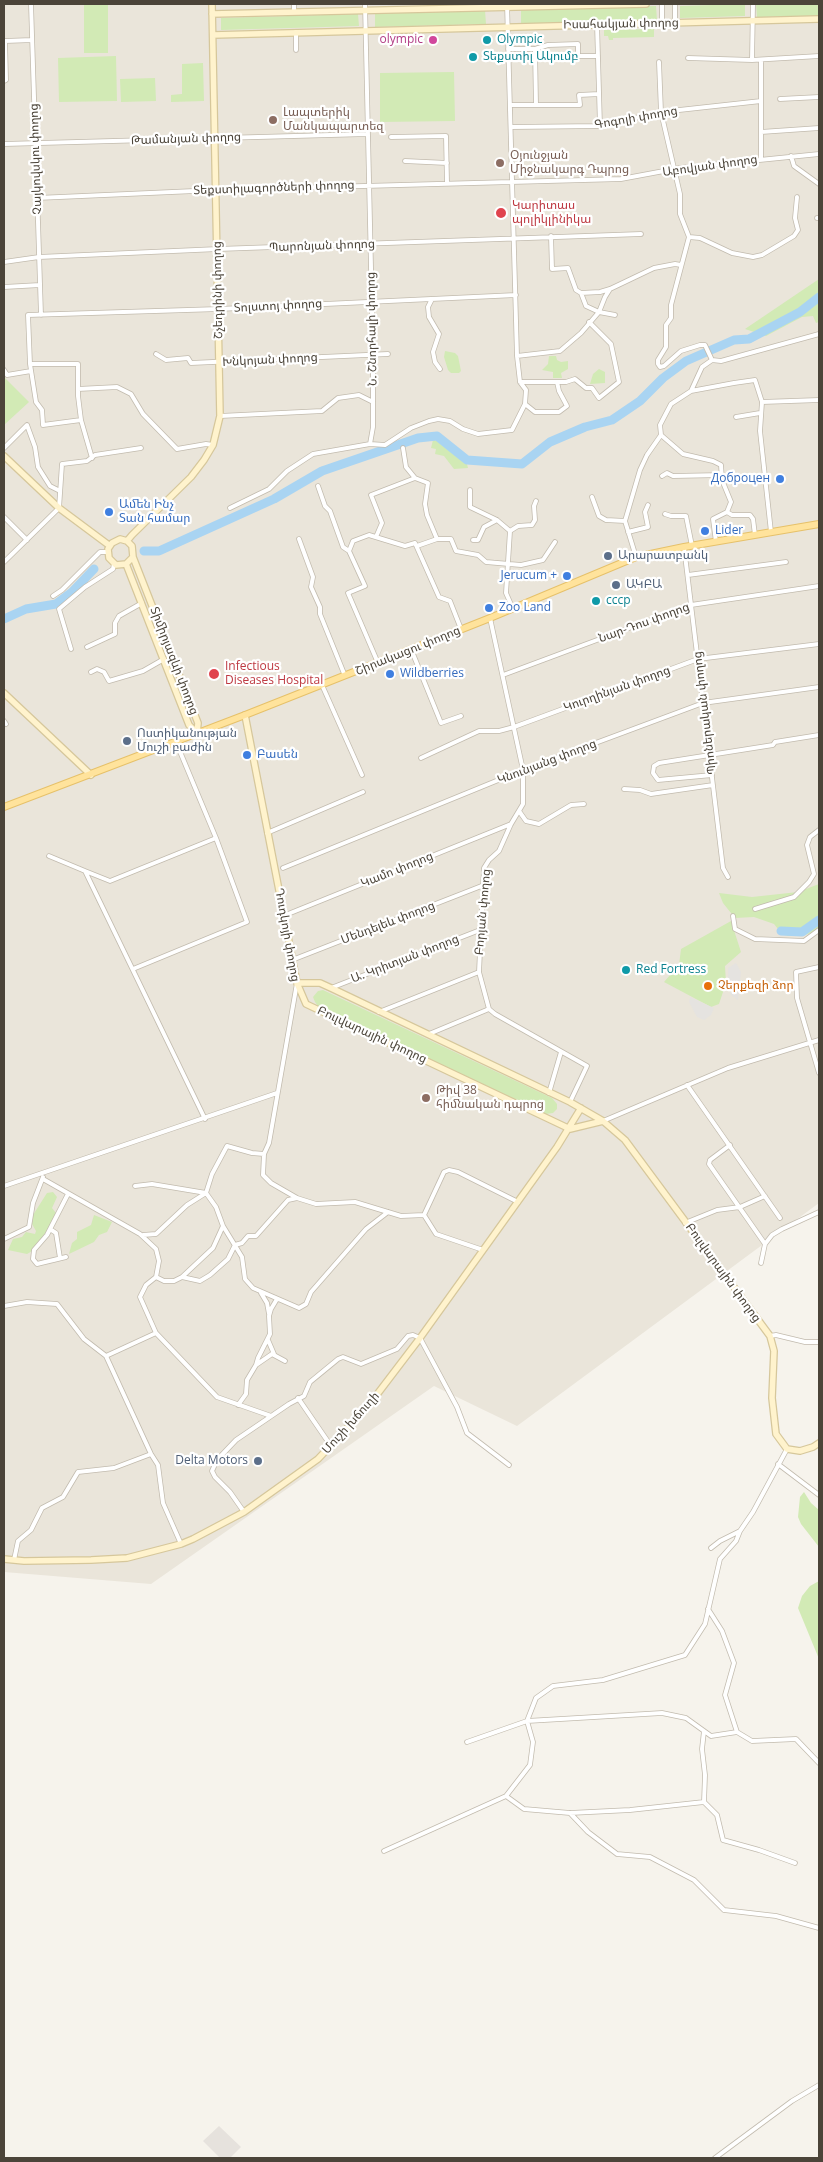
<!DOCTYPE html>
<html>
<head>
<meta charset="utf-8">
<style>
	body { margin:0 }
	#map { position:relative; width:823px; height:2162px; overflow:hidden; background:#f6f3ec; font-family:"Open Sans",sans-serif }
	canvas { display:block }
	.frame { position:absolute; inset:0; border:5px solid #4b4439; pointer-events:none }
</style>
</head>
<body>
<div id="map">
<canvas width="823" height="2162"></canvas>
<div class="frame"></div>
</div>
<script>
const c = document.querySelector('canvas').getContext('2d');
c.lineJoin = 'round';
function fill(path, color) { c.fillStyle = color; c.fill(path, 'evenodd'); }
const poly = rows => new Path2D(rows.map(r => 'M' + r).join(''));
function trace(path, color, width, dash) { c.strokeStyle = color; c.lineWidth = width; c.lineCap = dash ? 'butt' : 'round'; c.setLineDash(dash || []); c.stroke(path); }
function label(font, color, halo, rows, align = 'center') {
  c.font = font + ' "Open Sans","Noto Sans Armenian",sans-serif'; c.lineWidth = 4.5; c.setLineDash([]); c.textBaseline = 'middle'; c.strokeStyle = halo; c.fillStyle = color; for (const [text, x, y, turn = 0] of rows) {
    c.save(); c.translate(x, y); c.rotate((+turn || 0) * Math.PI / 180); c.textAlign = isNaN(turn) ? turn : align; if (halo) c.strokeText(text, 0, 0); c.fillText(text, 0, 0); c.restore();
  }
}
fill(poly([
	[4,4,819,4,819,1203,517,1426,434,1386,151,1584,4,1572]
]), '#eae5da');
fill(poly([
	[219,2126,241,2147,230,2158,220,2158,203,2141]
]), '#e6e2dd');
fill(poly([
	[84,4,108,4,108,53,84,53],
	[745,4,745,16,680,18,680,6],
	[756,4,819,4,819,16,757,17],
	[656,6,657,20,521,24,521,9],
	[485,10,486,24,375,27,375,13],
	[358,14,359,26,221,30,221,18],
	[654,29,654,37,613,38,613,40,609,40,608,36,604,36,604,30],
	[116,56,117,101,59,102,58,58],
	[203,63,204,101,171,102,171,95,182,94,182,64],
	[454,72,455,121,380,122,380,73],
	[155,78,156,101,121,102,120,79],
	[819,279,819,322,816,323,813,316,802,317,766,336,745,329],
	[445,351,455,353,458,356,461,371,459,373,451,373,448,370,444,357],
	[549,356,556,356,557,360,561,362,568,361,568,369,561,373,562,378,553,378,553,372,542,370,548,364],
	[599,369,605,372,605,383,590,384,593,374],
	[4,377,29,402,4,425],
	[433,440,438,441,456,454,467,464,468,468,454,469,444,456,435,454,436,449,431,448],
	[819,884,819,931,801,936,788,936,782,934,774,924,754,917,735,918,723,903,719,893,752,897,798,892],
	[731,921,741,952,725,966,726,983,719,1004,711,1007,664,982,679,965,681,949],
	[323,990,552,1098,557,1104,557,1109,553,1113,546,1114,318,1006,315,1002,313,997,318,991],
	[53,1192,57,1197,52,1208,56,1213,43,1238,36,1244,34,1250,27,1254,8,1250,13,1239,22,1237,26,1232,35,1234,36,1231,32,1224,33,1215,47,1193],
	[94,1215,112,1222,107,1232,99,1235,94,1242,69,1254,72,1243,77,1239,77,1232,91,1225],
	[804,1492,811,1503,819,1510,819,1547,801,1524,798,1517,800,1497],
	[819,1581,819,1659,798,1608,802,1596,810,1586]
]), '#d2eab5');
fill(poly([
	[736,963,741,972,738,1000,730,994,732,982,728,979,728,968],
	[690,997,714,1008,711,1015,704,1020,697,1017,689,1002]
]), '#e5e3e0');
trace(poly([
	[144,551,159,551,274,499,322,471,418,438,437,436,467,460,522,464,550,442,585,427,612,420,640,401,663,378,686,361,734,340,749,339,800,312,819,297],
	[4,619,26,609,56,604,71,593,94,569],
	[781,931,802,932,819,920]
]), '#a9d4f2', 9);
const street = poly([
	[31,4,41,315],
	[294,4,294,11],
	[365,4,373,355,373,427,370,444],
	[662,4,662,23],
	[675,4,675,22],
	[597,24,600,126],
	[296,32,296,50],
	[5,41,32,40],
	[508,49,535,49,536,105,510,105],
	[535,49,548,45,578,44,578,56,598,56],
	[688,58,752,60,819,56],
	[752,60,753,4],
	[761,60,761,158],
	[659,62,661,112,680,194,680,214,689,237,671,305,671,318,666,325,666,347,658,360,658,364,660,367,664,366,681,351,700,345,705,345,712,360,721,361,819,334],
	[4,81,6,80,5,41],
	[780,99,819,97],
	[536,105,580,105,579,95,599,94],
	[511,127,600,126,661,112,761,101],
	[761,132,819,128],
	[391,137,446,136,447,183],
	[4,144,367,134],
	[791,156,794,166,819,184],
	[405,161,447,163],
	[37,198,217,190,621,179,680,168,819,154],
	[817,218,819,218],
	[551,236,552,269,568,268,576,290,581,293,600,292,610,289],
	[689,237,700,238,732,253,753,257,762,255,794,236,798,230,795,218,797,197],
	[4,262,39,257,218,249,641,234],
	[4,287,40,285],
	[581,293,586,306,599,312,615,315],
	[432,299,428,307,429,317,439,334,433,352,435,362,440,369],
	[156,354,166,360,188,358,191,363,388,354],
	[517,356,560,351,581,333,599,312,605,297,610,289,654,268,675,264,681,265],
	[30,364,36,402,42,410,43,425,81,420],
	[4,370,7,375,31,371],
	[520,382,566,382,575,379,586,388,592,388,599,398,619,382,611,344,589,322],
	[78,389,117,387,131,394,143,414,177,449,206,444,213,445],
	[691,391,702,367,712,360],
	[762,402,819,400],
	[525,404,535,412,559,412,567,406,559,391,557,382],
	[220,416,322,411,338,398,359,395,373,402],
	[736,417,760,413],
	[661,435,683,454,713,461,721,465,722,480,731,502,727,512,713,519,716,542],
	[4,448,27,425,35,447,38,467,50,486,60,491],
	[403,448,406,467,415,478],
	[92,458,81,420,78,396,78,364,30,364,28,315,219,309,516,295],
	[662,476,667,473,673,476,722,475],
	[318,486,325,506,330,511,343,547,349,551],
	[470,490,470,507,497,520,510,531,506,593,513,609],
	[592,497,599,516,606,520,625,521],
	[230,508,269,489,287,471,313,454,370,444,385,445,411,428,429,421,438,419,450,421,463,429,478,434,512,430,525,404,526,390,520,382,517,356,507,4],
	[727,512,732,515,750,515,753,519,755,535],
	[665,514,671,516,686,516,692,546],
	[4,517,27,540],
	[510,531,518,526,532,525,535,520,534,506,536,501],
	[628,532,648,527,645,512,648,505],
	[376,537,382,523,371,495,415,478,428,483,425,504,427,515,437,539,417,546],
	[299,539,313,577,311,587,320,607,320,614,345,676],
	[437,539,451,539,456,551,478,555,486,562,521,565,543,560,555,542],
	[473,540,478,540,484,527,497,520],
	[684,547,723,868,728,877],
	[636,557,625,521,640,470,647,455,661,435,660,425,671,404,691,391,734,383,755,380,762,402,760,431,771,532],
	[4,562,59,508,62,464,87,461,95,455,141,448],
	[688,575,786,562],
	[53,596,62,590,100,552,108,552],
	[490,618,523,770,523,804,511,824,499,851,489,860,484,868,479,972,489,1009,495,1014,587,1066,570,1102],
	[87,647,115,634,115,623,119,616,142,603],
	[71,649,59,609,85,587,113,569,114,564],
	[411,649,441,723,461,716],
	[378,663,348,593,365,586,349,551,353,541,369,535,405,546,415,543,439,597,450,601,461,629],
	[91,672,97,669,104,672,109,681,143,671,164,659],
	[503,675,691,605,819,586],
	[322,685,362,775],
	[4,721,6,724],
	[421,758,479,731,499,731,514,727,698,659,819,644],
	[712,775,658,780,653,773,654,766,659,763,773,745,775,742,819,735],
	[624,789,640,790,651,794,713,785],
	[519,811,526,821,539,824,571,805,584,804],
	[267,833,363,792],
	[49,856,85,871,205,1119],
	[283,868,523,770,703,703,819,687],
	[85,871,110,881,216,838],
	[755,909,794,897,809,882,814,874,807,845,810,837,819,830],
	[283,916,511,824],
	[733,916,735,929,755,939,804,941,819,930],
	[292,960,484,885],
	[819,967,796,972,797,998,819,1073],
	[133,969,247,922,216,838,176,742],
	[297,983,269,1143,264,1154,263,1175,271,1183,297,1198],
	[331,988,480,930],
	[379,1012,479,972],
	[429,1034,489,1009],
	[687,1085,780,1218],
	[549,1093,561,1052],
	[603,1121,728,1068,819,1040],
	[730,1145,710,1160,709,1164,765,1244,761,1263],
	[43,1179,140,1234,156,1249,159,1261,156,1277,146,1285,140,1297,156,1333,217,1397,271,1416],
	[4,1186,277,1093],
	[135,1186,152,1184,206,1193,187,1205,156,1234,143,1235],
	[424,1215,444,1172,449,1170,458,1172,518,1202],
	[685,1223,717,1210,740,1207,765,1196],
	[223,1226,242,1257,245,1279,253,1288,299,1308,306,1304,311,1292,366,1229,388,1212],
	[50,1229,56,1233,60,1258],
	[4,1239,29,1227,33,1203,43,1177],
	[765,1244,772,1235,782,1229,819,1212],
	[66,1257,37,1264,33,1259,34,1250,47,1235,68,1194],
	[156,1277,164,1281,174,1281,182,1277,213,1248,223,1226,216,1207,206,1193,212,1174,227,1146,252,1153,264,1154],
	[182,1277,200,1281,210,1275,228,1259,235,1245,242,1243,248,1236,256,1236,288,1200,297,1198,316,1204,355,1202,401,1216,424,1215,436,1234,483,1250],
	[261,1293,267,1303,269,1314],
	[4,1306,27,1302,57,1304,84,1339,106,1356],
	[156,1333,106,1356,151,1454,158,1465,163,1503,181,1544],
	[770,1336,776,1335,805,1342,819,1342],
	[268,1340,274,1354],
	[256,1365,272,1354,285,1361],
	[298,1398,331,1446],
	[238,1405,246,1394,247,1380,256,1365,258,1358,270,1334,269,1316,271,1309,277,1299],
	[778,1464,819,1495],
	[244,1512,230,1492,215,1477,212,1471,217,1460,236,1440,289,1404,304,1396,310,1382,338,1359,343,1357,361,1364,397,1349,408,1336,413,1335,420,1338,457,1407,467,1433,509,1465],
	[711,1548,720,1541,740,1531,753,1512,787,1449],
	[14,1560,18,1541,31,1530,42,1508,63,1497,78,1472,114,1468,151,1454],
	[708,1609,722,1631,734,1663,725,1695,737,1732],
	[467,1742,527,1721,662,1713,686,1718,711,1736,737,1732,752,1741,796,1739,819,1763],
	[506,1796,530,1765,533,1742,527,1721,536,1698,553,1686,603,1680,685,1655,705,1624,720,1559,736,1541,740,1531],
	[704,1802,705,1775,702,1749,704,1731],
	[570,1813,588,1832,617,1854,650,1857,694,1880,724,1910,776,1916,819,1928],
	[384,1851,506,1796,524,1809,570,1813,630,1810,704,1802,717,1815,723,1840,759,1850,795,1863],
	[715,2158,792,2101,819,2085]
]);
const secondary = poly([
	[212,14,646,4],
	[213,35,819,19],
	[4,456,59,508,110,546],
	[127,541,132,535,191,477,204,460,213,445,220,416,212,4],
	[133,557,126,564,116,565,109,558,108,549,112,543,120,539,127,541,132,546,133,557,198,723,197,733],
	[126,564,189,725,197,733],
	[4,693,91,775],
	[245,715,297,983,306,1004,570,1129,603,1121],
	[297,983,320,983,331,988,570,1102,603,1121,625,1140,770,1336,774,1351,772,1398,776,1434,787,1449,800,1451,813,1447,819,1443],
	[4,1559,24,1561,91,1560,127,1558,181,1544,193,1539,244,1512,318,1459,369,1405,420,1338,557,1147,581,1108]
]);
const primary = poly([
	[4,807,245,715,490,618,636,557,684,547,819,524]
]);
trace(street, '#c2bbae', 5.5);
trace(secondary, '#d6c79b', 8);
trace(primary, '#e6c16a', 8);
trace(street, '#fff', 4);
trace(secondary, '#fff3cd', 5.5);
trace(primary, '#ffe39c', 6);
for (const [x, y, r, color] of [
	[433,40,5,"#d1479c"],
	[487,40,5,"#0f9aa8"],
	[473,57,5,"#0f9aa8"],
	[273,120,5,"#8d6e63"],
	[500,163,5,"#8d6e63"],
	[501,213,6,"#e0444e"],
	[780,479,5,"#3f7fe0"],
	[109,512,5,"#3f7fe0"],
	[705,531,5,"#3f7fe0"],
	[608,556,5,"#5c6f8a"],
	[567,576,5,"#3f7fe0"],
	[616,585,5,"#5c6f8a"],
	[596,601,5,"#0f9aa8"],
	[489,608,5,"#3f7fe0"],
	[214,674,6,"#e0444e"],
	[390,674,5,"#3f7fe0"],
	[127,741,5,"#5c6f8a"],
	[247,755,5,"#3f7fe0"],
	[626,970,5,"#0f9aa8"],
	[708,986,5,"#e8710a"],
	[426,1098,5,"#8d6e63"],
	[258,1461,5,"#5c6f8a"]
]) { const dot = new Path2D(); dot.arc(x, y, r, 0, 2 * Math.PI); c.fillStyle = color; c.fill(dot); trace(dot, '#fff', 2); }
label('12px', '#4b4439', '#fff', [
	["Իսահակյան փողոց",621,24,-1],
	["Գոգոլի փողոց",636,118,-10],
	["Թամանյան փողոց",186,139,-2],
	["Չայկովսկու փողոց",36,159,-92],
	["Աբովյան փողոց",710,166,-8],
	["Տեքստիլագործների փողոց",274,188,-2],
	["Պարոնյան փողոց",322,246,-2],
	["Շչեդրինի փողոց",218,290,-91],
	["Տոլստոյ փողոց",278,306,-3],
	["Ն. Շնորհալի փողոց",372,329,-91],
	["Խնկոյան փողոց",270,360,-3],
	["Նար-Դոս փողոց",644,623,-20],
	["Շիրակացու փողոց",408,651,-22],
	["Տիմիրյազևի փողոց",174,661,69],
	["Կուրղինյան փողոց",617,689,-20],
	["Պիոներական փողոց",705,713,-97],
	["Կնունյանց փողոց",547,762,-21],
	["Կամո փողոց",397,870,-22],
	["Բորյան փողոց",483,912,-85],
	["Մենդելեև փողոց",388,923,-21],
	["Դուդկոյի փողոց",287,935,80],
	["Ա. Կրիտյան փողոց",405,959,-21],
	["Բուլվարային փողոց",372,1035,25],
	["Բուլվարային փողոց",723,1273,54],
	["Մուշի խճուղի",351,1423,-48]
]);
label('12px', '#b23c85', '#fff', [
	["olympic",423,40]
], 'right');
label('12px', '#0d838f', '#fff', [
	["Olympic",497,40],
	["Տեքստիլ Ակումբ",483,57],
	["ссср",606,601],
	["Red Fortress",636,970]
], 'left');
label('12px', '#785e54', '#fff', [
	["Լապտերիկ",283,113],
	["Մանկապարտեզ",283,127],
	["Օյունջյան",510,156],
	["Միջնակարգ Դպրոց",510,170],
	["Թիվ 38",436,1091],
	["հիմնական դպրոց",436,1105]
], 'left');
label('12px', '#be3a42', '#fff', [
	["Կարիտաս",512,206],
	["պոլիկլինիկա",512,220],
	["Infectious",225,667],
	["Diseases Hospital",225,681]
], 'left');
label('12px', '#366cbe', '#fff', [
	["Доброцен",770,479,"right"],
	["Ամեն Ինչ",119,505],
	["Տան համար",119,519],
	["Lider",715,531],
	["Jerucum +",557,576,"right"],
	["Zoo Land",499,608],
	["Wildberries",400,674],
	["Բասեն",257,755]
], 'left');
label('12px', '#4e5e75', '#fff', [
	["Արարատբանկ",618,556],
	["ԱԿԲԱ",626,585],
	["Ոստիկանության",137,734],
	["Մուշի բաժին",137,748],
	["Delta Motors",248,1461,"right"]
], 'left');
label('12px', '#c56008', '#fff', [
	["Չերքեզի ձոր",718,986]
], 'left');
</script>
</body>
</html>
